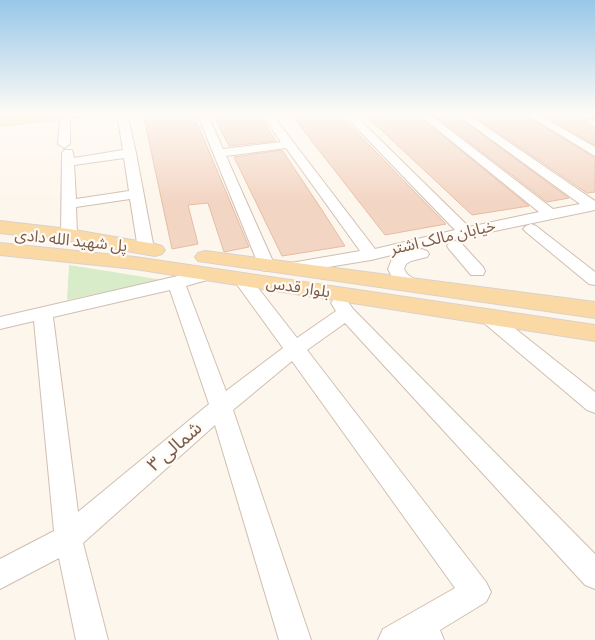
<!DOCTYPE html>
<html>
<head>
<meta charset="utf-8">
<style>
	body { margin:0 }
	canvas { display:block; background:#fdf6ec }
</style>
</head>
<body>
<canvas width="595" height="640"></canvas>
<script>
const c = document.querySelector('canvas').getContext('2d');
c.lineJoin = 'round';
function fill(path, color) { c.fillStyle = color; c.fill(path, 'evenodd'); }
const poly = rows => new Path2D(rows.map(r => 'M' + r).join(''));
function trace(path, color, width, dash) { c.strokeStyle = color; c.lineWidth = width; c.lineCap = dash ? 'butt' : 'round'; c.setLineDash(dash || []); c.stroke(path); }
function label(font, color, halo, rows, align = 'center') {
  c.font = font + ' Manrope,"Noto Sans Arabic",sans-serif'; c.lineWidth = 4.5; c.setLineDash([]); c.textBaseline = 'middle'; c.strokeStyle = halo; c.fillStyle = color; for (const [text, x, y, turn = 0] of rows) {
    c.save(); c.translate(x, y); c.rotate((+turn || 0) * Math.PI / 180); c.textAlign = isNaN(turn) ? turn : align; if (halo) c.strokeText(text, 0, 0); c.fillText(text, 0, 0); c.restore();
  }
}
fill(poly([
	[69,265,163,280,67,300]
]), '#d8ecc9');
const building = poly([
	[143,113,193,113,249,247,224,252,208,203,188,205,198,244,172,249,143,113],
	[212,113,258,113,276,141,229,146,212,113],
	[290,113,338,113,446,224,385,235,290,113],
	[363,113,415,113,529,206,472,215,363,113],
	[431,113,453,113,569,198,547,202,431,113],
	[469,113,522,113,595,158,595,192,587,193,469,113],
	[539,113,594,113,595,119,584,121,595,127,595,145,539,113],
	[282,150,320,207,345,246,282,256,234,157,282,150]
]);
fill(building, '#f3d5c3');
trace(building, '#e6bba3', 1);
const minor = poly([
	[61,113,70,114,70,144,64,148,58,144,61,113],
	[117,113,127,113,136,153,154,249,152,252,146,254,140,252,138,249,130,199,76,207,77,235,74,238,69,240,64,238,61,235,62,153,64,150,72,150,74,158,123,150,117,113],
	[124,158,129,191,76,199,74,165,124,158],
	[197,113,207,113,223,149,281,142,261,113,271,113,375,249,455,230,342,113,353,113,469,227,539,212,417,113,428,113,553,209,580,204,455,113,466,113,595,201,595,210,466,237,371,260,291,273,285,272,283,268,285,264,360,251,286,148,226,156,275,266,273,270,267,271,261,270,259,266,197,113],
	[524,113,536,113,595,147,595,156,524,113],
	[531,224,536,226,595,272,595,285,589,284,526,232,523,229,526,226,531,224],
	[455,241,461,243,483,267,485,271,483,275,471,275,449,249,447,246,449,243,455,241],
	[421,249,427,251,429,254,427,257,411,261,406,264,404,269,407,274,419,283,416,287,410,288,404,287,394,281,388,269,392,259,400,254,421,249],
	[208,269,214,270,216,274,214,278,186,286,226,391,283,348,233,279,236,275,242,274,248,275,297,338,336,311,331,303,334,299,340,297,346,299,353,309,595,554,595,589,585,585,345,323,307,350,486,582,491,592,486,602,440,630,444,640,378,640,383,629,455,588,292,361,233,410,311,640,279,640,215,425,83,543,108,640,76,640,59,558,0,589,0,559,54,531,34,321,0,329,0,317,208,269],
	[170,290,209,404,78,512,53,317,170,290],
	[491,313,498,315,595,392,595,413,587,410,484,323,482,319,484,315,491,313]
]);
const major = poly([
	[47,113,87,113,80,117,0,126,0,118,47,113],
	[0,221,69,229,155,244,162,246,165,250,162,254,155,256,69,241,0,233,0,221],
	[0,243,135,257,595,325,595,341,135,269,0,255,0,243],
	[205,251,595,302,595,318,198,261,195,257,198,253,205,251]
]);
trace(minor, '#d1beb0', 2);
trace(major, '#dad1cd', 2);
fill(minor, '#fff');
fill(major, '#fbd9a5');
const sky = c.createLinearGradient(0, 0, 0, 202);
sky.addColorStop(0, '#97c7e8');
sky.addColorStop(0.56, '#fefbf6');
sky.addColorStop(1, '#fefbf600');
c.fillStyle = sky;
c.fillRect(0, 0, 595, 202);
label('16px', '#7a5c4d', '#fffaf3', [
	["خیابان مالک اشتر",443,238,-13],
	["پل شهید الله دادی",71,241,6],
	["بلوار قدس",298,288,9]
]);
label('19px', '#7a5c4d', '#fffaf3', [
	["شمالی ۳",175,447,-41]
]);
</script>
</body>
</html>
